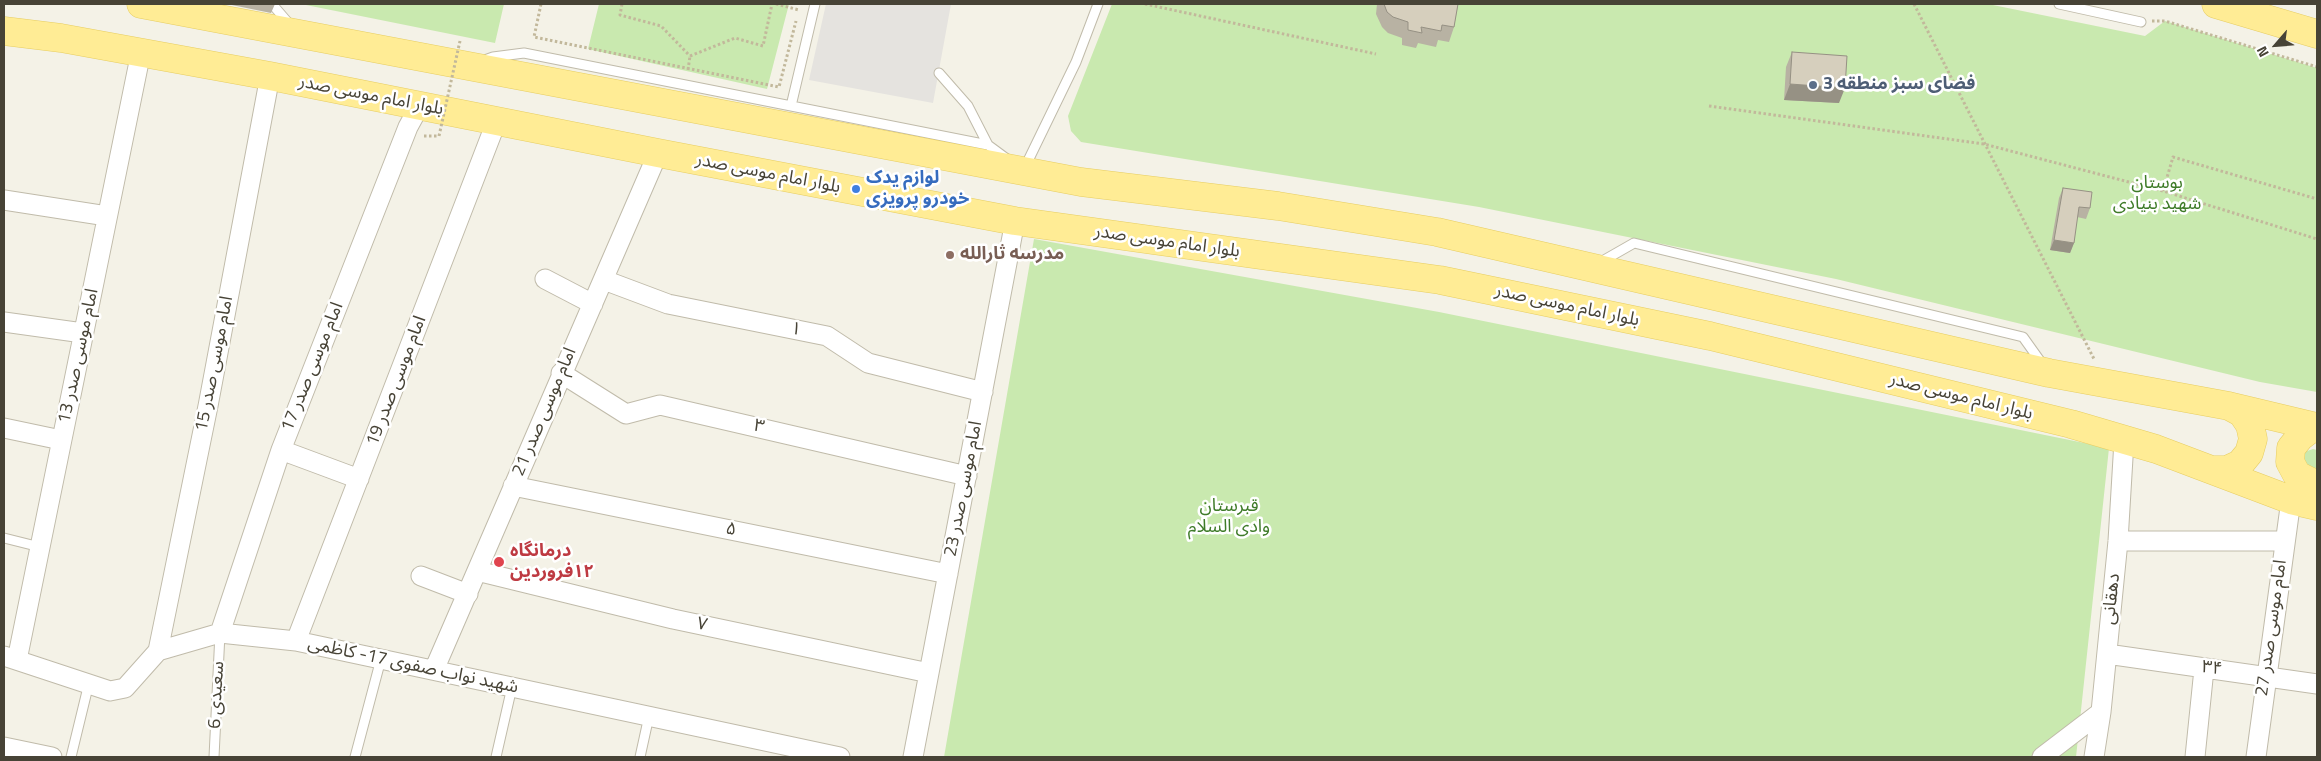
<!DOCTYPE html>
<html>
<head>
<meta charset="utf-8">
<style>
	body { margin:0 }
	#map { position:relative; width:2321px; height:761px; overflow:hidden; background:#f4f2e7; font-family:"Titillium Web",sans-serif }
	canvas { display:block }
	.frame { position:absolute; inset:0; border:5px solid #474336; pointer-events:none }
	.north { position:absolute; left:2251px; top:20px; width:50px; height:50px; -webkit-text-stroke:4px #fff; paint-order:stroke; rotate:243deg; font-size:14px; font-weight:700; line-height:20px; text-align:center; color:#474336 }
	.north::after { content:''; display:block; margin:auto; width:18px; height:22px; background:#474336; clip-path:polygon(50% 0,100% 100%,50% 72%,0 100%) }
</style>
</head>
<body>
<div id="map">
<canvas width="2321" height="761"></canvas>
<div class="frame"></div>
<div class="north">N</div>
</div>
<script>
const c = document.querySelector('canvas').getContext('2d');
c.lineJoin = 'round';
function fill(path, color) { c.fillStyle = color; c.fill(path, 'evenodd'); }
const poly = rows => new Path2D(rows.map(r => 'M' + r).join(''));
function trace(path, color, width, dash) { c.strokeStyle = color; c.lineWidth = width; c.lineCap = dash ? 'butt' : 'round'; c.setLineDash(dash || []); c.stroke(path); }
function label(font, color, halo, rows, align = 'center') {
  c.font = font + ' "Titillium Web","Noto Sans Arabic",sans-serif'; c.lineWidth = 5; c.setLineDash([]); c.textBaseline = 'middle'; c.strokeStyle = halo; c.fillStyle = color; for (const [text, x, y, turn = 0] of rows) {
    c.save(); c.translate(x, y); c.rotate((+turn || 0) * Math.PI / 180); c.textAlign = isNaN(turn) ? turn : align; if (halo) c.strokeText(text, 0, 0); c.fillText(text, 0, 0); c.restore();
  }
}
fill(poly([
	[301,4,504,4,495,43],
	[599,4,789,4,767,89,588,49],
	[1112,4,1988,4,2145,36,2165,21,2317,68,2317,392,2260,382,1836,279,1479,207,1081,142,1071,131,1068,116],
	[1034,239,1439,312,2109,448,2076,757,944,757],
	[2313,449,2317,450,2317,474,2302,467,2304,452]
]), '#c9e9af');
fill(poly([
	[826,4,951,4,933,103,809,80]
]), '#e5e3df');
const lane = poly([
	[272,4,291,26],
	[2059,4,2141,22],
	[482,61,493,57,524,53,988,145,1007,159],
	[939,73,968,106,988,145],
	[791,106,815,4],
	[1025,167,1076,62,1098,4],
	[1599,263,1634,243,2023,337,2043,365],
	[4,538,40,547],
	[71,757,89,683],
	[214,757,220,633],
	[355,757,381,659],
	[496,757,512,687],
	[640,757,649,716]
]);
const street = poly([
	[4,200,107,216],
	[545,279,593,304],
	[604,280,668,304,827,336,868,363,983,392],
	[4,322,83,333],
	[561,373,626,414,660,405,967,476],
	[4,428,61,440],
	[281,450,359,479],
	[513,486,948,574],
	[2118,541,2284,541],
	[477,571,673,619,929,673],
	[421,576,468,594],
	[220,633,281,450,408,127,420,105],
	[296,641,497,120],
	[158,651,208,406,270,76],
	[2107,654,2317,684],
	[4,656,110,691,125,688,158,651,220,633,296,641,840,757],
	[17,660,141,52],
	[434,670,658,153],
	[4,747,52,757],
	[913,757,1015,221],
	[2042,757,2101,712],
	[2094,757,2101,712,2118,541,2124,441],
	[2195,757,2204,669],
	[2256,757,2291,500]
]);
const primary = poly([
	[141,4,1081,182,1278,206,1437,232,2049,373,2229,406,2317,427],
	[2216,4,2317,34],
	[4,31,61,38,270,76,658,153,1015,221,1440,280,1710,336,2071,424,2156,449,2291,500,2317,506],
	[2313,427,2300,437,2291,448,2290,462,2297,475,2317,485],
	[2213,470,2227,470,2240,464,2249,453,2253,439,2250,425,2242,413,2229,406]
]);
trace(lane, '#c0bbaa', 11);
trace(street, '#c0bbaa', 21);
trace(primary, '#e6cd63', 29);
trace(poly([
	[541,4,534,37,779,87,796,21],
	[622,4,620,15,661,26,690,56],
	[776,4,799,10],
	[1145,4,1376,54],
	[1914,4,2094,359],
	[2152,21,2165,21,2317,67],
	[690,56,735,38,763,46,772,4],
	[688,70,690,56],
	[1709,106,1984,144,2163,191,2317,239],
	[424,136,439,136],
	[2163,191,2173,157,2317,199]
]), '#c2b89b', 3, [2.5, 2.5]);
trace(lane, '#fff', 9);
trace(street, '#fff', 19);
trace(primary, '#ffec95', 28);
trace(poly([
	[439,136,460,41]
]), '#c2b89b', 3, [2.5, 2.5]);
fill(poly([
	[227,4,275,4,271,13],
	[1377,4,1458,4,1454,27,1449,42,1438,40,1436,47,1418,43,1416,48,1402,45,1402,38,1388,33,1382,27,1376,14],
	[1792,52,1839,103,1784,100,1786,67],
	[2063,188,2090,208,2086,219,2077,217,2074,243,2070,253,2050,250,2059,198]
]), '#b8b2a3');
fill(poly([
	[1790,84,1845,88,1839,103,1784,100],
	[2054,240,2074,243,2070,253,2050,250]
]), '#969184');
const building = poly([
	[1384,4,1458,4,1454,27,1442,25,1441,31,1421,27,1422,33,1408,30,1408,22,1393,17,1387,12,1384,4],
	[1792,52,1847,56,1845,88,1790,84,1792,52],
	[2063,188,2092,192,2090,208,2079,207,2074,243,2054,240,2063,188]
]);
fill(building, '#d6cfbd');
trace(building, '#969184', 1);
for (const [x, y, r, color] of [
	[1813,85,5,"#5c6f8a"],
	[856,189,5,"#3f7fe0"],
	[950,255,5,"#8d6e63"],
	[499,562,6,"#e0444e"]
]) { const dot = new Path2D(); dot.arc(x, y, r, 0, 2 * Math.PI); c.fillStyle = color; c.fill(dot); trace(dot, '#fff', 2); }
label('bold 18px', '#4e5e75', '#fff', [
	["فضای سبز منطقه 3",1823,85]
], 'left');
label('18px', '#474336', '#fff', [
	["بلوار امام موسی صدر",371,96,11],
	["بلوار امام موسی صدر",768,174,11],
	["بلوار امام موسی صدر",1167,242,8],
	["بلوار امام موسی صدر",1567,306,12],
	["۱",796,330,11],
	["امام موسی صدر 13",79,356,-78],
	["امام موسی صدر 15",215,364,-79],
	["امام موسی صدر 17",313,367,-68],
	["امام موسی صدر 19",397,381,-69],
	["بلوار امام موسی صدر",1961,397,14],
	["امام موسی صدر 21",545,412,-67],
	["۳",759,427,13],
	["امام موسی صدر 23",964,489,-79],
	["۵",731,530,11],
	["دهقانی",2112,599,-84],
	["۷",702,625,12],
	["امام موسی صدر 27",2272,628,-82],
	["شهید نواب صفوی 17- کاظمی",413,666,12],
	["۳۴",2212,669,7],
	["سعیدی 6",217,695,-87]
]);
label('bold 18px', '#366cbe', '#fff', [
	["لوازم یدک",866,179],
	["خودرو پرویزی",866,200]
], 'left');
label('18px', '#3e7b28', '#fff', [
	["بوستان",2157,184],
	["شهید بنیادی",2157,205],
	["قبرستان",1229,507],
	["وادی السلام",1229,528]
]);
label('bold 18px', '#785e54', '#fff', [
	["مدرسه ثارالله",960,255]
], 'left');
label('bold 18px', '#be3a42', '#fff', [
	["درمانگاه",510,552],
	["١٢فروردین",510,573]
], 'left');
</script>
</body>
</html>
